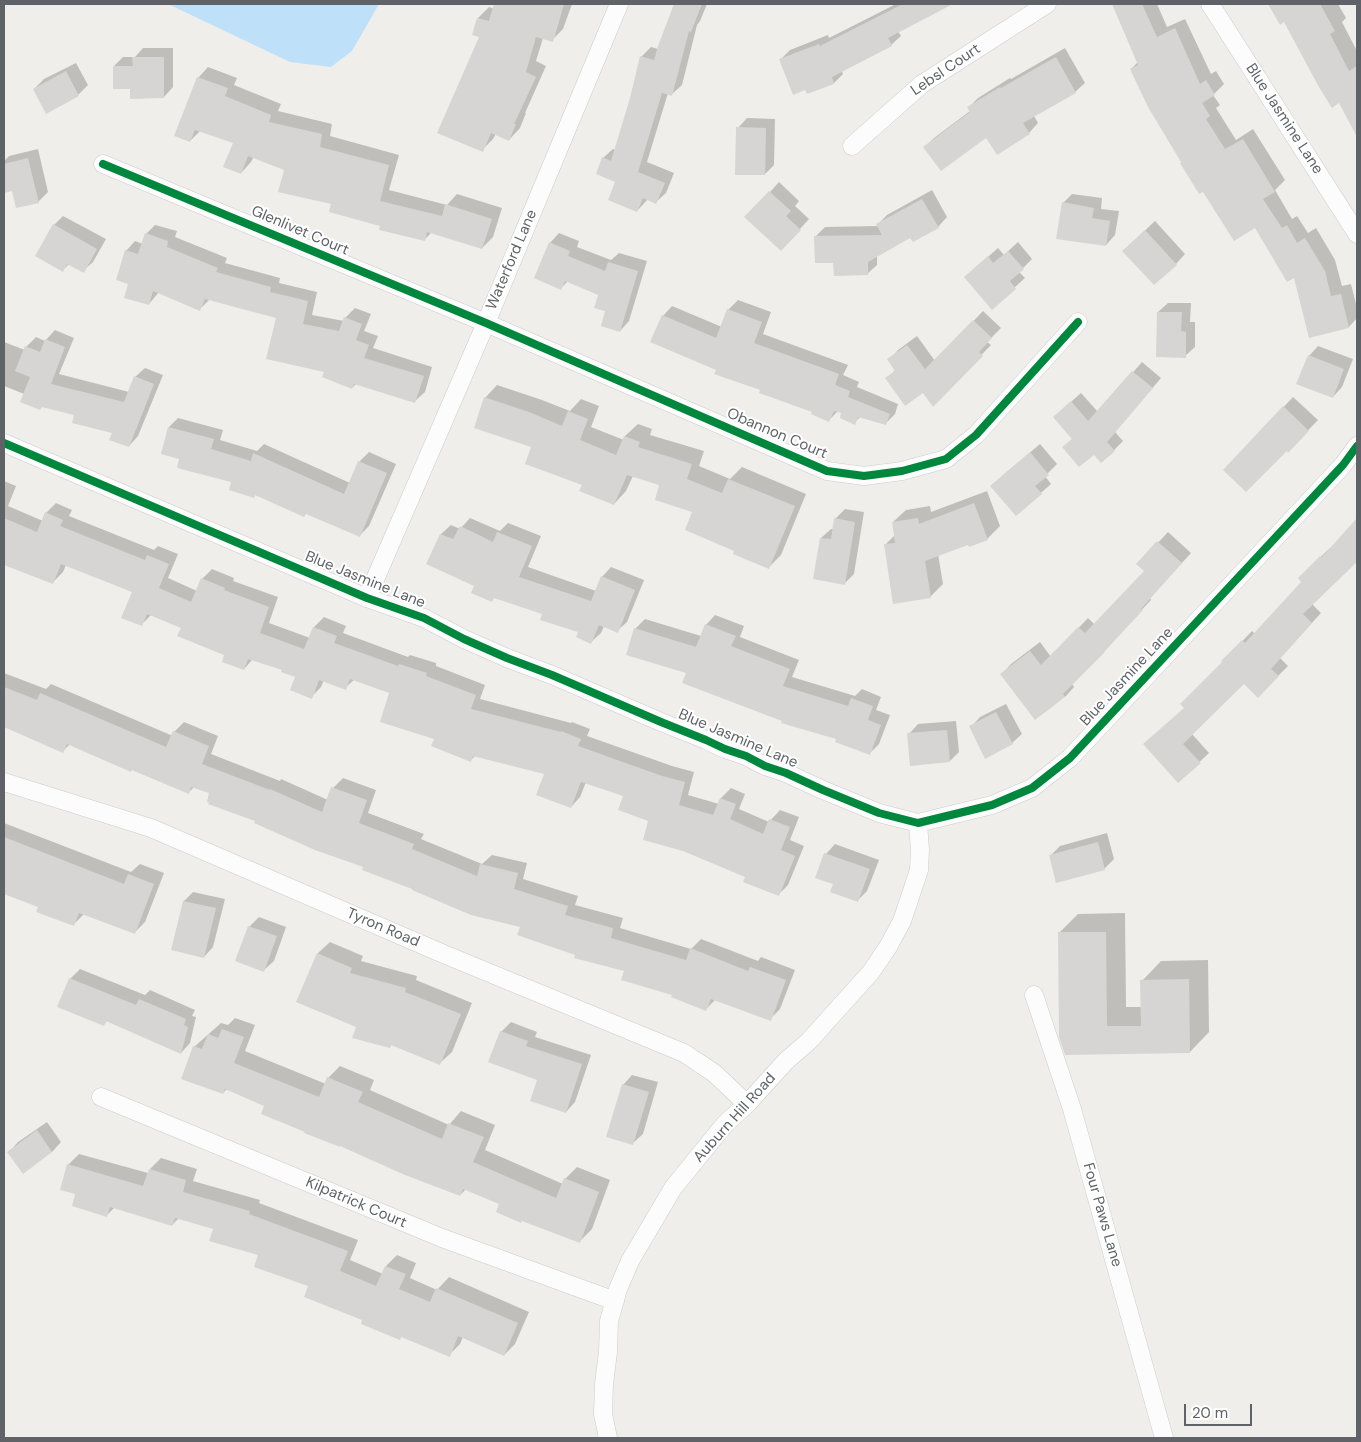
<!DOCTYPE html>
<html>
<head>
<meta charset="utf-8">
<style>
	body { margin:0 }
	#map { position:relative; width:1361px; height:1442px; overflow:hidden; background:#efeeea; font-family:"DM Sans",sans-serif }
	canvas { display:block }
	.frame { position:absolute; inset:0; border:5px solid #5f6368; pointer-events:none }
	.scale { position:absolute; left:1184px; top:1404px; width:68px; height:22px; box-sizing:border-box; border:2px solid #5f6368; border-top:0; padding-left:6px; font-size:15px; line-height:18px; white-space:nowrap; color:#5f6368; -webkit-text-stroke:4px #fff; paint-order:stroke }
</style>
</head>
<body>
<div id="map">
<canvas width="1361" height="1442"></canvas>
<div class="frame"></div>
<div class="scale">20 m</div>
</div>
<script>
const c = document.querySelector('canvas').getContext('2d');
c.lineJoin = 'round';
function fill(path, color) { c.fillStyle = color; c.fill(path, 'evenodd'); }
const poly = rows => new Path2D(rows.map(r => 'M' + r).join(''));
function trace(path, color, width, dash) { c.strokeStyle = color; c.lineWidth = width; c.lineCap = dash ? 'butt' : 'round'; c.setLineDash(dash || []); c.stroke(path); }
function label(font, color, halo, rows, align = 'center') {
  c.font = font + ' "DM Sans",sans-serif'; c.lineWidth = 4; c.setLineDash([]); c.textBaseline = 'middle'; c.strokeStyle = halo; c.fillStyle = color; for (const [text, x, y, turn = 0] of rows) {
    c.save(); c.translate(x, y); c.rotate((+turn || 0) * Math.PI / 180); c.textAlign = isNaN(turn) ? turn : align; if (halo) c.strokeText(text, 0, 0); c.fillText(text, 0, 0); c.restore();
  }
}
fill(poly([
	[168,4,379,4,352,51,331,67,290,62]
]), '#bfe0f9');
fill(poly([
	[495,4,572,4,563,29,552,40,543,38,536,61,546,66,525,113,526,113,520,128,509,140,496,134,493,139,482,150,481,36,478,18,489,7,494,9],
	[676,4,707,4,700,21,697,25,682,85,672,94,668,93,647,162,674,173,666,193,656,202,648,199,637,211,603,158,613,149,615,150,631,98,641,57,651,47,658,49,674,6],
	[896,4,950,4,898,31,901,36,891,45,842,71,843,74,834,83,781,59,790,50,828,35,829,38],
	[1113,4,1157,4,1167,27,1185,19,1211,74,1216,71,1224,84,1213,95,1220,105,1216,108,1236,140,1253,129,1285,180,1275,190,1292,219,1297,216,1308,233,1316,228,1335,260,1342,286,1351,284,1357,308,1357,318,1349,327,1310,337,1295,276,1256,227,1204,190,1183,161,1131,69,1138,62],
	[1269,4,1338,4,1346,18,1342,22,1357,51,1357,134,1340,101,1285,20,1280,23],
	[143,48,173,48,173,87,164,97,131,87,114,66,123,57,135,57],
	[1065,48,1085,83,1075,92,1034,116,1038,123,1029,133,986,136,925,147,934,138,970,111,968,108,978,98,1010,78,1011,79],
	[76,63,88,85,78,95,34,89,44,79],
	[208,67,237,78,234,85,281,104,278,111,332,124,330,136,399,155,389,190,447,205,457,194,502,208,493,237,482,248,432,232,424,240,382,225,333,203,285,169,254,156,251,162,241,173,234,143,201,130,190,141,198,78],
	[747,118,775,119,774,165,765,174,738,128],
	[38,149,48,192,38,202,13,190,5,191,4,185,4,161,9,156],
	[779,182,799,201,795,206,809,219,790,240,770,192],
	[932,190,947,217,938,227,911,236,877,256,877,265,867,274,834,262,816,236,825,227,879,226,878,224,887,215],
	[1072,194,1102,198,1101,209,1119,211,1115,235,1106,245,1063,203],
	[63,216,106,239,93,262,83,271,69,264,63,270,54,225],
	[1155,221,1185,254,1176,264,1134,241],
	[155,225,177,231,175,237,227,258,225,263,280,278,279,283,317,292,312,315,344,321,345,318,355,308,371,314,364,331,378,336,373,348,432,367,425,392,415,401,356,384,352,388,325,371,277,317,210,299,200,309,159,292,149,304,130,283,126,251,135,241,143,244,146,234],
	[559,233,579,241,577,247,611,260,619,253,647,261,629,321,620,331,607,310,600,294,568,281,561,288,550,243],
	[1018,242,1032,259,1019,272,1025,278,992,308,965,277,998,248,1004,255],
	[738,300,771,312,763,334,848,365,843,375,859,382,857,387,898,404,895,414,885,424,860,417,854,423,842,412,838,411,829,420,813,411,717,370,663,316,672,306,722,327,728,310],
	[1168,303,1191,303,1190,322,1195,322,1195,347,1185,356,1158,312],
	[983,311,1001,328,987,342,991,345,933,405,923,391,887,379,896,369,889,360,898,350,917,336,935,361],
	[55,330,74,338,59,374,129,392,135,377,145,368,163,375,138,436,129,446,113,432,75,414,4,386,4,342,25,350,26,347,36,337,45,341],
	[1318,346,1353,359,1342,387,1333,397,1309,356],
	[1142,362,1161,378,1115,432,1123,441,1114,450,1094,453,1064,447,1073,438,1064,408,1081,393,1098,412],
	[497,385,542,400,570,411,581,399,599,406,591,427,624,440,625,436,638,424,652,429,650,435,704,451,699,466,730,479,742,467,806,494,781,555,769,567,736,550,694,511,661,484,633,476,626,491,614,504,583,485,533,446,485,398],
	[1293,397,1318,420,1288,451,1264,428],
	[178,418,223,430,220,440,257,451,264,444,350,483,359,462,369,452,396,464,369,526,359,536,307,513,256,494,254,497,233,481,180,458,169,427],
	[1040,444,1057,464,1045,476,1051,484,1016,515,1001,477],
	[4,481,16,486,8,506,43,521,46,513,56,503,72,510,69,516,154,550,158,546,178,554,168,578,197,591,202,579,212,569,234,578,233,581,278,597,269,623,310,638,314,627,324,617,346,626,343,633,408,657,410,655,436,663,436,666,485,685,480,699,571,723,572,722,590,729,587,736,672,766,694,772,688,795,719,804,721,798,731,788,745,794,739,809,769,822,780,810,799,817,790,840,804,846,788,885,778,895,650,820,624,796,586,782,580,797,571,807,546,773,476,755,471,760,435,738,391,693,355,679,345,688,324,680,321,687,311,697,297,677,283,669,253,659,244,669,226,655,182,627,152,614,141,625,133,592,66,565,63,572,53,582,4,563],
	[987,491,1000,526,987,539,969,543,938,554,943,584,930,597,885,545,895,535,893,522,906,510,930,506,931,512],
	[845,509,864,512,854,574,845,583,821,538,831,529,834,529,835,519],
	[470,518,500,531,508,523,541,536,528,567,596,591,602,577,611,567,644,580,627,622,617,631,604,626,601,633,591,642,580,631,544,613,476,586,428,563,441,534,451,525,460,529],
	[1357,520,1357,560,1312,604,1321,613,1280,658,1288,666,1258,696,1244,682,1192,734,1209,753,1178,782,1185,708,1224,662,1223,661,1252,631,1255,634,1303,582,1299,578,1330,548,1331,549],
	[1168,532,1191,553,1150,598,1151,600,1072,684,1074,687,1065,697,1002,674,1011,664,1040,642,1051,657,1088,618,1095,625,1146,571,1138,564],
	[715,615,744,626,740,637,799,660,792,677,855,696,862,689,881,697,876,710,890,715,879,744,869,754,837,738,783,721,688,672,635,629,645,619,701,636,706,625],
	[4,673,46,689,51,684,173,736,174,732,184,722,218,736,211,754,280,781,281,779,328,800,333,788,343,778,376,790,368,813,424,834,421,839,482,864,492,855,527,863,523,879,578,896,575,905,623,918,620,928,691,949,701,939,758,961,761,957,795,970,780,1009,770,1019,716,999,706,1009,673,994,625,970,577,954,521,927,257,820,211,792,194,787,188,793,70,744,63,751,4,726],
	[1006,704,1022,734,1012,743,971,727,980,717],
	[956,721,959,752,950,761,909,734,918,724],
	[4,823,131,872,140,864,164,873,145,922,135,932,84,914,73,925,39,907,4,892],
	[1107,833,1114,859,1104,869,1050,856,1060,846],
	[835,844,879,860,867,891,858,900,826,854],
	[193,892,225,899,213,947,204,957,172,949,184,901],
	[1125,913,1126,1007,1142,1007,1142,981,1161,961,1208,960,1209,1032,1190,1052,1060,1036,1059,933,1078,914],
	[259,917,286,927,274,961,264,970,249,927],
	[330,942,363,956,361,961,417,976,416,980,472,1003,452,1052,440,1063,392,1044,390,1047,357,1026,297,1001,318,953],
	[80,969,145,995,150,990,195,1010,192,1016,196,1017,190,1043,181,1053,107,1021,104,1024,70,979],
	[235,1018,255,1025,245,1051,326,1084,328,1078,340,1066,374,1080,370,1090,449,1125,461,1111,495,1125,485,1150,563,1184,565,1179,577,1167,610,1180,592,1229,580,1241,501,1204,466,1189,460,1195,266,1105,227,1089,223,1093,194,1047,221,1023,228,1025],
	[511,1022,537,1032,535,1037,591,1055,575,1102,566,1112,538,1080,501,1032],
	[632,1075,658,1082,643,1134,633,1143,623,1085],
	[47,1122,61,1142,52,1152,9,1152,18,1142],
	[79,1154,148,1173,150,1169,161,1158,197,1169,193,1181,260,1200,259,1203,358,1240,350,1260,383,1274,386,1266,397,1255,416,1263,410,1278,437,1290,449,1277,529,1312,515,1344,504,1355,463,1337,460,1344,449,1355,364,1320,260,1254,214,1228,179,1218,172,1225,115,1207,107,1215,77,1193,68,1165]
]), '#0003');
fill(poly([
	[494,4,564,4,553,42,536,37,526,72,536,77,514,124,516,124,509,141,491,133,483,152,437,133,479,37,472,35,477,18,489,21],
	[674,4,702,4,691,32,689,31,672,96,662,93,638,172,665,183,656,204,643,198,637,212,608,200,615,182,596,174,602,157,611,161,630,98,640,56,654,60,658,46],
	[903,4,953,4,888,38,892,46,832,77,834,84,807,94,805,90,793,95,779,59,819,44,820,46],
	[1112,4,1142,4,1157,37,1175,28,1200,84,1206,80,1215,95,1202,103,1210,116,1206,119,1225,149,1243,139,1275,192,1263,199,1282,228,1287,225,1297,243,1305,238,1325,271,1331,296,1341,294,1349,328,1309,338,1294,278,1287,282,1255,228,1234,241,1203,192,1199,194,1180,163,1181,162,1148,107,1130,69,1138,65],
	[1268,4,1320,4,1335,31,1330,34,1349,71,1357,66,1357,137,1339,103,1332,108,1320,89,1284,22,1280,25],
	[132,57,164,57,164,98,130,99,130,89,113,89,113,66,133,66],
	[1056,57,1076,93,1023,123,1030,134,997,155,986,138,941,171,923,147,970,112,967,107,1000,87,1001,88],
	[66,71,79,96,46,114,33,89],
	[197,77,228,88,225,96,271,115,269,122,322,134,320,147,389,165,380,201,442,216,445,204,492,219,482,249,427,232,425,241,379,230,380,226,329,212,331,204,278,192,284,170,248,156,241,174,223,167,233,143,195,130,190,142,174,136],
	[736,127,766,128,765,175,735,175],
	[28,158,39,203,16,208,12,191,4,193,4,164],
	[769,191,791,211,786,216,801,230,781,251,744,217],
	[922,199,939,228,913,242,910,238,868,262,868,275,834,276,833,263,815,263,814,236,882,235,876,224],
	[1062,202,1094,208,1092,218,1110,221,1106,246,1056,239],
	[53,224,97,249,84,273,67,264,63,272,35,256],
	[1145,230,1177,265,1154,285,1122,251],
	[145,233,168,241,167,247,218,268,216,272,271,287,270,292,308,301,303,324,339,331,344,317,362,324,356,340,369,345,364,358,424,376,415,403,354,384,352,389,322,377,324,372,266,359,276,318,205,299,200,311,153,291,149,305,124,298,128,284,116,280,125,250,138,254],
	[549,242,570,251,568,256,605,271,608,262,638,271,620,332,601,326,605,311,594,308,598,295,565,281,561,290,534,278],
	[1008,251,1024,269,1010,281,1016,289,992,310,964,277,988,256,993,263],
	[727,309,762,322,754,343,839,374,835,385,850,391,848,397,890,414,886,425,858,417,855,425,840,418,841,413,834,411,829,422,811,414,812,412,759,393,760,390,714,374,716,370,650,342,662,315,716,338],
	[1157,312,1182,312,1181,331,1186,332,1186,358,1156,357],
	[973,320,992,338,979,352,983,356,933,407,923,393,905,406,885,378,895,371,887,359,907,345,925,369],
	[45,339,65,347,51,384,124,402,134,376,154,384,129,447,109,440,112,433,72,423,74,415,42,407,40,410,20,402,30,377,15,371,25,346,40,352],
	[1308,355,1344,369,1333,398,1296,384],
	[1132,371,1153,388,1107,442,1115,451,1101,463,1094,455,1079,467,1062,447,1072,439,1053,417,1071,401,1088,421],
	[484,397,529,412,562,426,568,411,588,419,580,440,616,455,624,436,640,442,638,447,692,464,687,479,722,493,728,479,795,506,769,569,733,554,734,551,685,530,692,512,655,500,659,485,627,475,614,505,579,491,582,485,525,464,531,447,474,428],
	[1283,406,1309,431,1288,453,1287,451,1246,492,1223,470],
	[168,427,214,439,211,449,251,461,253,453,344,494,358,461,387,473,360,537,306,514,304,517,255,495,254,498,229,490,231,482,177,468,179,459,161,454],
	[1030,452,1049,475,1035,486,1042,494,1016,516,990,486],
	[974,503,988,540,969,547,968,545,925,561,931,598,893,604,884,544,895,543,892,522,918,518,919,524],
	[45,512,63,520,60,526,145,560,147,555,169,564,159,588,191,602,201,578,225,588,224,590,269,607,260,633,304,649,313,627,337,636,334,643,398,666,399,664,427,673,426,676,476,695,471,709,561,732,561,731,581,739,578,746,662,776,685,782,679,805,713,815,720,798,736,804,730,819,763,834,769,819,790,827,781,850,795,856,779,896,743,882,745,877,683,851,643,840,648,821,618,810,623,796,581,782,571,808,536,795,544,774,473,756,471,762,431,746,434,739,380,722,389,693,350,679,346,690,319,680,312,699,290,690,295,677,281,672,282,670,248,659,244,670,222,662,224,655,177,636,181,628,147,614,142,626,121,618,132,592,61,564,53,584,4,565,4,518,37,532],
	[834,518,855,522,845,585,813,579,820,538,831,539],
	[1357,518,1357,562,1303,614,1312,623,1271,669,1279,676,1258,698,1244,684,1183,744,1201,763,1178,783,1143,744,1184,708,1180,704,1222,662,1221,661,1242,640,1245,643,1301,582,1298,578,1320,556,1321,558],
	[460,526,493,542,497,532,532,546,519,577,591,601,601,576,635,590,618,633,599,625,591,644,576,637,578,632,540,620,542,614,494,598,492,602,471,593,474,586,426,564,440,534,453,539],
	[1157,541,1182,563,1141,609,1143,610,1104,652,1105,652,1063,694,1065,697,1035,720,1000,674,1030,651,1041,665,1078,627,1085,633,1144,571,1136,564],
	[705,624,736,636,731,646,790,669,783,686,848,706,851,698,873,706,868,720,881,725,870,755,835,742,836,739,781,723,782,721,682,683,686,673,626,655,634,628,696,647],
	[4,687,37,700,40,693,166,747,173,731,209,746,202,764,270,790,270,789,322,812,331,787,367,800,359,823,414,844,412,849,477,876,480,864,518,873,514,889,568,906,565,915,613,928,611,938,686,960,690,948,748,971,750,967,786,980,771,1021,711,999,706,1011,671,997,672,995,621,980,624,971,574,958,575,955,517,935,520,927,471,915,412,890,412,889,362,870,363,867,315,850,254,823,255,821,208,804,209,802,207,802,209,793,191,787,189,794,132,770,131,772,67,744,63,753,4,727],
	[996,712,1013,744,985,759,969,726],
	[947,730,950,762,910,766,907,733],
	[4,837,124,884,128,874,154,884,135,934,79,913,74,926,36,912,38,907,4,894],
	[1098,842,1105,870,1056,883,1049,855],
	[824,853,870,869,858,902,830,892,833,884,815,878],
	[183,901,216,908,204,958,171,950],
	[248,926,277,936,264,972,235,961],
	[1058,932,1106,932,1107,1026,1141,1026,1140,980,1189,979,1190,1053,1065,1055,1059,1037],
	[317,953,352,968,350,973,406,988,405,992,461,1014,440,1065,391,1045,390,1048,352,1038,356,1027,296,1002],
	[69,978,136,1005,139,999,186,1019,184,1025,188,1027,181,1054,106,1021,104,1026,57,1007],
	[222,1029,244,1037,234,1063,319,1097,327,1077,363,1092,358,1102,442,1139,448,1123,484,1137,473,1162,556,1198,564,1178,599,1192,580,1243,522,1221,521,1223,496,1212,499,1204,463,1189,460,1196,405,1175,340,1146,340,1147,304,1133,305,1132,261,1114,264,1106,225,1089,223,1094,181,1079,193,1046,202,1049,208,1034,218,1038],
	[500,1031,528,1041,526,1046,582,1064,566,1113,530,1101,537,1080,488,1062],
	[622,1084,649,1092,633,1145,606,1137],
	[37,1130,52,1152,23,1174,7,1152],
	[67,1164,143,1186,149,1169,186,1180,183,1192,250,1211,249,1214,348,1251,340,1271,376,1286,385,1266,406,1274,399,1289,430,1302,436,1288,518,1323,504,1356,458,1336,450,1357,401,1337,400,1340,361,1324,362,1320,304,1297,308,1286,254,1267,258,1255,209,1241,213,1229,175,1218,172,1226,110,1207,107,1217,72,1206,75,1194,60,1190]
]), '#d6d5d3');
const street = poly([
	[1210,4,1357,234],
	[852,146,922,84,1047,4],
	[103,164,486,323,827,471,864,476,902,471,946,459,976,435,1078,322],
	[4,443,367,598,424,618,464,639,507,658,552,675,661,722,706,740,725,749,746,756,765,766,786,773,823,790,879,813,918,823,992,805,1032,788,1070,758,1343,465,1357,446],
	[367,598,486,323,619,4],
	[4,782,151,828,446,955,684,1053,714,1073,747,1104],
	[1034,995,1072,1109,1164,1438],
	[101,1097,442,1238,615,1301],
	[608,1438,603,1414,604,1384,608,1352,609,1321,618,1289,630,1261,673,1188,725,1124,747,1104,786,1061,809,1041,871,972,888,947,902,921,919,870,920,850,918,823]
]);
trace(street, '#cbcccc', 19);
trace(street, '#fdfcfc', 18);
trace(poly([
	[103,164,486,323,827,471,864,476,902,471,946,459,976,435,1078,322],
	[4,443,367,598,424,618,464,639,507,658,552,675,661,722,706,740,725,749,746,756,765,766,786,773,823,790,879,813,918,823,992,805,1032,788,1070,758,1343,465,1357,446]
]), '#00873e', 8);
label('15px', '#5f6368', '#fff', [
	["Lebsl Court",946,70,-34],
	["Blue Jasmine Lane",1284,119,57],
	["Glenlivet Court",300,231,23],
	["Waterford Lane",512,260,-67],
	["Obannon Court",777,434,23],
	["Blue Jasmine Lane",365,580,22],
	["Blue Jasmine Lane",1127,677,-47],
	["Blue Jasmine Lane",738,739,23],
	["Tyron Road",383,928,23],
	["Auburn Hill Road",735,1118,-48],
	["Kilpatrick Court",356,1203,23],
	["Four Paws Lane",1102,1215,74]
]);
</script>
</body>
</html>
